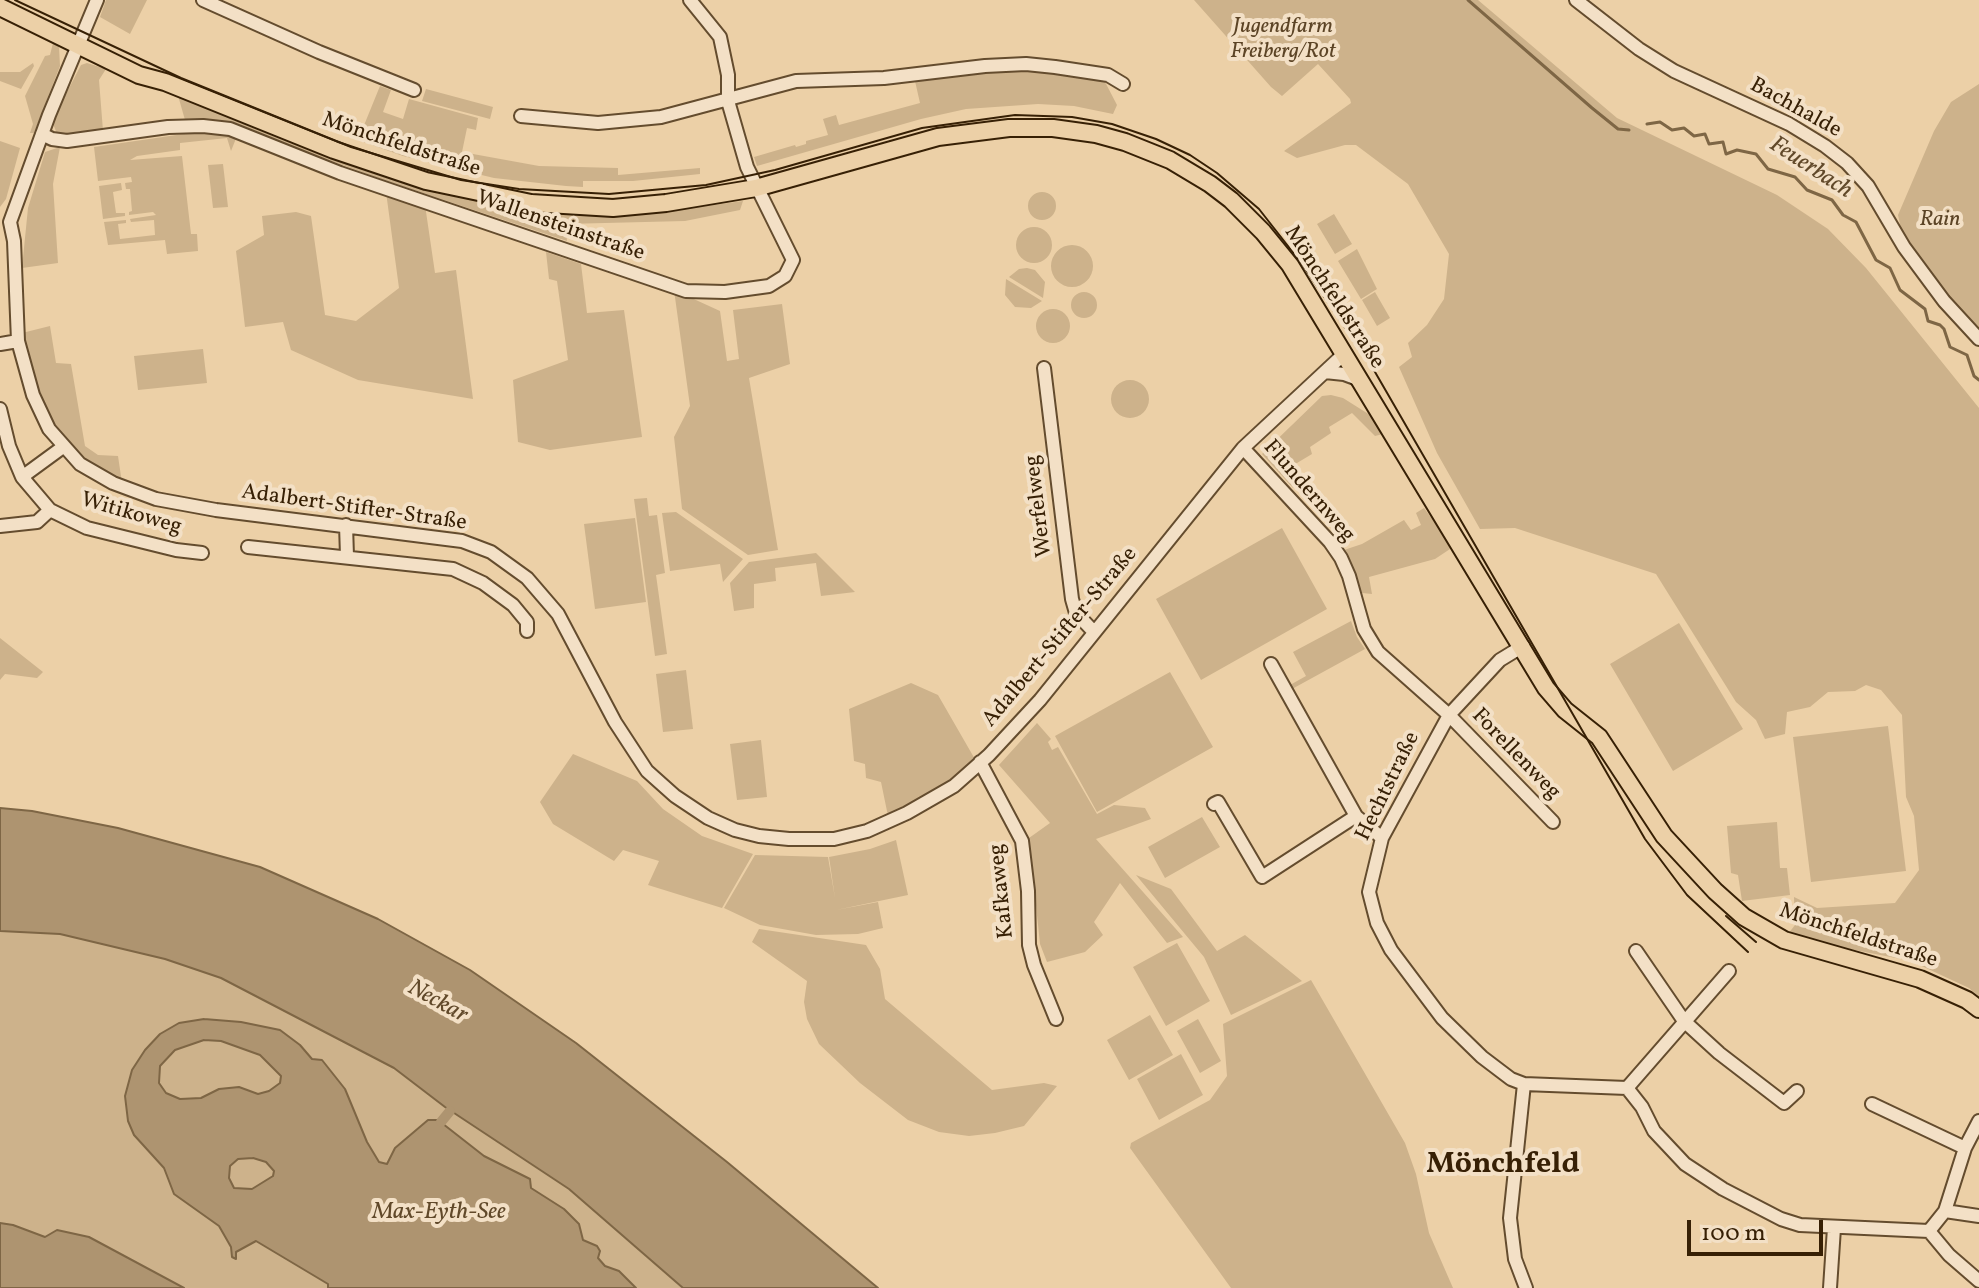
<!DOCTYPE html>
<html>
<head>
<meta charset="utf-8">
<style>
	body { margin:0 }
	#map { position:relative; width:1979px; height:1288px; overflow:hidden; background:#ecd0a7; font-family:Vollkorn,serif }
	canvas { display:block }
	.scale { position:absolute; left:1687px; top:1220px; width:136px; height:36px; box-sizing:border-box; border:4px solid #372005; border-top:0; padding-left:10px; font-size:24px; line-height:28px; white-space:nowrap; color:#372005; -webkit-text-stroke:6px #f3e0c6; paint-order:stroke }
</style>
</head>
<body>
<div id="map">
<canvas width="1979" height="1288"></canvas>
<div class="scale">100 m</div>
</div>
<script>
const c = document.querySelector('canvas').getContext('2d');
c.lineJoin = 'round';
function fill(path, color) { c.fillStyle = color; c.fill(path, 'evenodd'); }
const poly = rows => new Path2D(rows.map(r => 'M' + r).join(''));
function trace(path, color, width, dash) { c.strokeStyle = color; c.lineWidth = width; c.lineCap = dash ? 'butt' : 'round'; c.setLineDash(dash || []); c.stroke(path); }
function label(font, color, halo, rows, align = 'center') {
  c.font = font + ' Vollkorn,serif'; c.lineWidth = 8; c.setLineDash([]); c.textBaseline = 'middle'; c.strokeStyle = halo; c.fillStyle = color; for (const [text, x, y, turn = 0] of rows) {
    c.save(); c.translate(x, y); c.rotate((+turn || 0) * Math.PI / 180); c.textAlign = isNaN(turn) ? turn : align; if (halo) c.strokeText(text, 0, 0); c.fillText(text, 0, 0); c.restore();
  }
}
fill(poly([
	[106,0,147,0,130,34,100,17],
	[1194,0,1478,0,1617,118,1777,195,1828,229,1866,268,1979,408,1979,997,1969,988,1911,961,1814,942,1788,934,1795,925,1794,897,1817,908,1895,903,1919,870,1914,816,1906,797,1902,715,1881,690,1866,685,1855,691,1828,692,1810,707,1787,712,1785,734,1765,739,1756,720,1736,702,1656,574,1515,528,1480,529,1437,453,1399,367,1412,357,1408,343,1427,325,1444,299,1449,254,1408,184,1356,145,1345,145,1297,158,1284,151,1351,103,1350,99,1318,64,1282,96,1271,87],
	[53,43,59,47,60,66,34,133,30,133,33,124,25,96,45,56,50,55],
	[33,63,34,66,21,89,0,81,0,72,20,72],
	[87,63,106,69,99,80,103,131,65,136,57,134,52,121,81,65],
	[1026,71,1104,80,1117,105,1113,114,1074,106,1038,104,966,109,921,119,757,166,754,157,795,145,796,147,806,144,806,141,828,135,823,119,836,115,839,125,920,103,915,81,983,72],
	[1979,84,1979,332,1903,239,1898,215,1934,131,1951,102],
	[380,86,391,90,383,112,403,119,409,99,478,118,476,130,467,128,462,152,539,166,618,168,618,175,700,168,700,174,633,181,583,181,583,187,566,186,494,178,403,156,358,140],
	[426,89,493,107,490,119,422,101],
	[177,92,423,186,483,202,533,211,639,215,743,201,740,210,685,221,565,224,567,241,378,178,231,124,185,120],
	[204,131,237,136,231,151,227,138,180,143,180,150,137,156,130,160,182,156,191,234,197,234,198,251,167,254,165,240,108,245,104,222,126,220,126,223,118,224,120,239,155,235,154,220,131,222,130,219,156,215,153,212,129,215,129,212,132,211,130,189,126,189,125,183,132,182,131,177,98,181,94,147],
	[0,141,20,148,6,199,0,207],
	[60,147,53,184,58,263,22,268,28,208,45,152],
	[223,164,228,207,213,208,208,165],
	[121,183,122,190,113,192,116,213,125,213,125,216,103,219,99,186],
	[386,192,425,205,435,273,456,270,473,399,358,380,291,350,283,322,245,327,236,251,264,235,262,216,296,212,311,216,325,315,356,321,399,288],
	'1028 206a14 14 0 1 1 28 0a14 14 0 1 1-28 0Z',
	[1334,214,1352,244,1335,254,1317,224],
	'1016 245a18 18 0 1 1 36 0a18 18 0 1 1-36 0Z',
	'1051 266a21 21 0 1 1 42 0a21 21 0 1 1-42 0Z',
	[1357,249,1377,289,1361,299,1338,261],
	[546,252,581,264,587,313,624,310,642,437,550,450,518,442,513,380,568,360,557,281,549,279],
	[1027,268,1035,270,1045,282,1043,298,1009,277,1019,269],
	[1006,279,1042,301,1031,308,1015,307,1005,295],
	[674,290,720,311,727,361,739,359,733,310,782,304,790,364,749,378,778,550,748,555,682,509,674,437,690,406],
	'1071 305a13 13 0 1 1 26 0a13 13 0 1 1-26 0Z',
	[1375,292,1390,318,1377,326,1362,300],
	'1036 326a17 17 0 1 1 34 0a17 17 0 1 1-34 0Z',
	[50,326,56,363,71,364,85,446,98,455,118,456,122,483,80,457,54,428,36,390,22,333],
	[203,349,207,383,138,390,134,356],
	'1111 399a19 19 0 1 1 38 0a19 19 0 1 1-38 0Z',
	[1331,395,1343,398,1370,415,1378,423,1383,434,1375,436,1352,413,1329,427,1331,433,1310,447,1312,454,1292,466,1298,477,1298,483,1293,488,1262,454,1322,396],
	[647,498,649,516,657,515,665,573,656,575,667,654,655,656,634,499],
	[1424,508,1453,547,1435,559,1369,577,1372,594,1362,593,1344,550,1362,544,1404,520,1411,530,1421,525,1416,513],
	[676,512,743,559,723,582,720,564,670,571,662,513],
	[635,518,646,602,595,609,584,524],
	[1282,528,1327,609,1201,680,1156,599],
	[816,553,855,592,821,596,816,563,775,568,776,581,754,584,754,608,734,611,730,583,749,562],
	[1351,621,1357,637,1365,649,1292,689,1290,685,1306,676,1293,652],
	[1679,623,1743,729,1673,771,1610,664],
	[0,638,43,672,37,678,5,674,0,680],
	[686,670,693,729,663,732,656,674],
	[1170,672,1213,747,1097,812,1055,736],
	[911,683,938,695,976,761,951,783,888,816,881,782,866,778,865,764,854,761,849,709],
	[1037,723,1051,739,1048,742,1052,750,1058,747,1097,814,1114,805,1145,808,1151,819,1096,839,1183,937,1167,943,1120,883,1094,922,1103,935,1085,952,1047,962,1040,944,1029,838,1050,823,999,765],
	[1888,726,1906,871,1811,882,1793,737],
	[761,740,767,797,737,800,730,744],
	[573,754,637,781,663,809,702,836,753,854,722,908,648,885,659,861,623,850,614,861,553,824,540,802],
	[1202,817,1220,847,1165,878,1148,847],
	[1777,822,1780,868,1787,868,1790,895,1742,901,1738,875,1731,873,1727,826],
	[896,840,908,895,836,910,878,902,883,928,858,934,816,935,760,925,724,908,755,855,828,857,835,898,829,857,870,849],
	[1136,875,1171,889,1217,951,1245,935,1302,981,1231,1015,1204,957],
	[759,929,866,945,880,969,885,999,992,1090,1044,1083,1057,1086,1024,1126,995,1133,969,1136,939,1132,908,1120,860,1083,819,1044,807,1019,804,1002,807,981,752,942],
	[0,931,60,934,165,959,221,978,395,1068,445,1107,569,1189,682,1288,0,1288],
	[1177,943,1210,1001,1166,1026,1133,967],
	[1311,980,1405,1143,1416,1174,1429,1233,1453,1288,1231,1288,1130,1148,1131,1143,1210,1100,1227,1076,1223,1024],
	[1150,1015,1173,1055,1129,1080,1107,1040],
	[1198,1019,1221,1061,1200,1073,1177,1031],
	[1181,1054,1203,1095,1159,1120,1137,1079]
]), '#cdb28b');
const water = poly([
	[0,808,32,811,118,828,260,867,378,919,470,970,576,1043,727,1162,878,1288,683,1288,569,1189,445,1107,394,1068,221,978,165,959,60,934,0,931,0,808],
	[204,1019,241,1022,280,1030,300,1045,312,1059,322,1060,345,1089,367,1142,379,1162,387,1164,395,1148,428,1120,438,1120,484,1156,530,1179,531,1188,564,1209,579,1224,583,1240,597,1246,600,1251,598,1258,605,1266,619,1271,636,1288,328,1288,328,1284,256,1241,236,1252,236,1259,232,1257,231,1247,219,1226,174,1194,164,1168,134,1135,128,1121,125,1096,132,1070,145,1050,160,1034,179,1023,204,1019],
	[204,1040,221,1041,260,1055,281,1076,280,1083,269,1091,258,1094,239,1087,219,1089,201,1098,180,1099,166,1093,159,1083,160,1066,175,1050,204,1040],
	[253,1158,266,1162,274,1171,273,1176,252,1189,234,1188,229,1178,230,1166,238,1159,253,1158],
	[0,1223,13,1225,45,1237,57,1230,89,1237,184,1288,0,1288,0,1223]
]);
fill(water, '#ae9470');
trace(water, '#7e6645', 2);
trace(poly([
	[1468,0,1592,108,1618,129,1629,130],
	[1647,124,1660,122,1672,130,1684,128,1694,136,1705,134,1709,144,1723,142,1726,154,1737,150,1756,154,1768,169,1795,177,1807,190,1832,200,1843,215,1856,222,1876,260,1890,268,1900,290,1925,309,1928,321,1940,325,1944,329,1950,347,1967,355,1974,376,1979,380]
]), '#7e6645', 3);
trace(poly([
	[441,1122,450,1111]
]), '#ae9470', 10);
const minor = poly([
	[97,0,49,115,10,222,14,241,18,341,33,395,49,429,80,464,113,483,156,499,216,510,462,541,491,552,527,578,558,614,615,722,647,771,675,796,708,818,735,830,759,836,789,839,834,839,867,831,907,813,954,786,989,755,1040,700,1243,448,1345,353],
	[203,0,319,52,414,90],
	[1576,0,1639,49,1674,71,1789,124,1825,146,1847,163,1868,186,1904,247,1944,301,1979,339],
	[521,116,598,123,661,117,796,81,884,78,985,66,1026,64,1055,67,1108,75,1123,84],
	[42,134,52,139,67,141,168,127,203,126,230,129,340,173,686,291,725,292,769,286,785,276,793,260,747,167,728,101,728,75,720,37,690,0],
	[0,344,18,341],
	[1044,368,1072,599,1076,613,1094,632],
	[1325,372,1344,374,1360,380],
	[0,409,9,446,22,477,50,510,87,528,176,550,202,553],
	[1243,448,1330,542,1341,558,1349,576,1364,629,1378,652,1449,715,1553,822],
	[22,477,63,447],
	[346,525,347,556],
	[0,526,37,522,50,510],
	[248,547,453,569,483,583,513,605,527,622,527,631],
	[1523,646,1500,660,1449,715,1382,838,1369,892,1377,923,1391,950,1442,1018,1482,1057,1511,1079,1524,1084,1627,1088,1642,1107,1654,1131,1685,1164,1723,1189,1781,1219,1800,1225,1929,1231],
	[1271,664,1356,816,1382,838],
	[980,762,1022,841,1028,891,1029,945,1034,965,1056,1019],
	[1214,804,1218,802,1262,877,1356,816],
	[1636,951,1684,1021,1719,1053,1784,1103,1797,1091],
	[1524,1084,1510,1218,1515,1259,1526,1288],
	[1627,1088,1729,971],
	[1872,1104,1965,1148],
	[1945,1211,1979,1216],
	[1929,1231,1945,1211,1965,1148,1979,1121],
	[1929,1231,1949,1255,1979,1281],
	[1830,1288,1834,1228]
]);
const major = poly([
	[0,7,139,75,165,82,334,150,426,181,531,203,613,208,666,203,756,188,938,137,1009,128,1053,128,1096,134,1125,142,1170,160,1210,184,1231,200,1263,232,1290,265,1546,688,1565,710,1599,737,1664,836,1715,891,1744,917,1784,940,1920,979,1967,1000,1979,1009]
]);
trace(minor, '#644c2e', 16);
trace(major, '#372005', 20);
trace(minor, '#f3e0c6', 12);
trace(major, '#ecd0a7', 16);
trace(poly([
	[15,0,181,78,351,147,461,180,519,189,609,194,706,185,775,170,922,128,1015,115,1072,117,1112,124,1156,139,1190,155,1217,173,1259,209,1302,264,1375,372,1645,839,1687,895,1748,952],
	[1292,230,1328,278,1356,323],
	[1726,916,1756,942]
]), '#372005', 2);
label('italic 22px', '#5c4426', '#f3e0c6', [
	["Jugendfarm",1283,28],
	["Freiberg/Rot",1283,53],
	["Rain",1940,221]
]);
label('22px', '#372005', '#f3e0c6', [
	["Bachhalde",1795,109,29],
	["Mönchfeldstraße",401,146,18],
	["Wallensteinstraße",560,227,19],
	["Mönchfeldstraße",1333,298,57],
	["Flundernweg",1308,492,49],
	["Werfelweg",1040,506,-97],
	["Adalbert-Stifter-Straße",354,509,8],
	["Witikoweg",131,515,16],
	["Adalbert-Stifter-Straße",1061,638,-50],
	["Forellenweg",1515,755,46],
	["Hechtstraße",1389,787,-64],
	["Kafkaweg",1003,891,-96],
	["Mönchfeldstraße",1858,937,18]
]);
label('italic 24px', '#61492a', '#f3e0c6', [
	["Feuerbach",1810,169,33],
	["Neckar",437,1003,29],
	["Max-Eyth-See",439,1214]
]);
label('bold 30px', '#372005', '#f3e0c6', [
	["Mönchfeld",1503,1166]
]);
</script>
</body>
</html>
